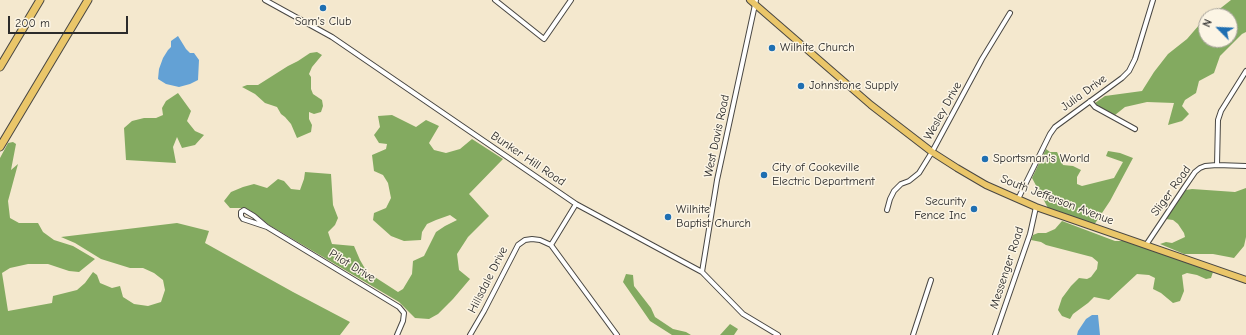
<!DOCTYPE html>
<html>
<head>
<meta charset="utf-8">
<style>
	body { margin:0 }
	#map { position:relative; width:1246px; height:335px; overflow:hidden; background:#f4e8ce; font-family:"Comic Neue",sans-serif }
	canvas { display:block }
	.north { position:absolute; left:1198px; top:8px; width:40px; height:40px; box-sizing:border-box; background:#fcf5e5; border:1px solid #a8a49b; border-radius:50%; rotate:294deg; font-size:11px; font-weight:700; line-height:16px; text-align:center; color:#2b2b2b }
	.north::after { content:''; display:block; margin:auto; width:14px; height:18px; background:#1f6fb2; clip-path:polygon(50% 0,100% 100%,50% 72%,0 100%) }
	.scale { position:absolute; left:8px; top:16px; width:120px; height:18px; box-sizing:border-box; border:2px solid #2b2b2b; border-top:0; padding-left:5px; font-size:12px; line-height:14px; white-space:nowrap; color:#2b2b2b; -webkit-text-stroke:3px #fcf5e5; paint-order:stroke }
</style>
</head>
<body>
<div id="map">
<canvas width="1246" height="335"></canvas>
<div class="north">N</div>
<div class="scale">200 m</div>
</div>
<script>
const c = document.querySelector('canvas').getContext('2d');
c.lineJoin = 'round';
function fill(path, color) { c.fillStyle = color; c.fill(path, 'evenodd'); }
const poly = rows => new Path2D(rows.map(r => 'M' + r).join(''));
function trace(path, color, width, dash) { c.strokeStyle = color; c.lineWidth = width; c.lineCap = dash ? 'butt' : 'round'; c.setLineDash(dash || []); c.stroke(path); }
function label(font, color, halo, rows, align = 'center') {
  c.font = font + ' "Comic Neue",sans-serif'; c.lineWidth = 3; c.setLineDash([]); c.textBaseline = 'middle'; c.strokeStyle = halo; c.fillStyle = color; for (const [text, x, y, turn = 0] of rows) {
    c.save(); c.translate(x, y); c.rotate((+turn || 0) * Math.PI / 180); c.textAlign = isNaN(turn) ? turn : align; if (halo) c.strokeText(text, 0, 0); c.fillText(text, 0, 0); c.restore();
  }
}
fill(poly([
	[1231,0,1246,0,1246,32,1242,34,1220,56,1214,73,1199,81,1196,93,1185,100,1182,106,1189,114,1182,121,1168,125,1174,103,1147,102,1125,107,1115,115,1099,107,1095,103,1105,96,1142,91,1154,72,1168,54,1187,39,1206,17,1206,40,1230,40,1230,16,1207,16,1217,11],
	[317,52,322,55,312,67,309,74,311,77,311,89,313,94,322,100,323,106,321,112,314,114,309,112,309,119,312,125,311,132,297,138,291,124,285,117,281,114,277,107,265,103,255,94,242,87,247,85,258,85,288,66,298,61,310,53],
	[178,93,191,111,187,121,195,131,204,135,195,145,182,148,177,137,173,147,176,163,126,160,124,128,132,121,144,118,156,118,163,115,162,108,166,101],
	[392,115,416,127,426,120,439,126,429,143,434,150,446,153,460,149,472,139,503,159,469,194,489,216,468,237,457,254,459,270,470,279,453,299,438,314,429,319,415,318,399,302,269,225,257,215,246,208,230,208,224,201,231,192,243,187,254,184,267,188,278,179,284,181,291,189,300,190,304,179,305,172,331,174,333,205,338,218,335,225,328,232,332,244,354,246,360,260,367,272,398,292,403,289,412,274,413,261,424,256,436,232,445,226,457,220,450,215,436,220,427,224,422,232,421,240,404,241,391,236,373,220,374,213,386,208,391,198,388,183,383,175,374,171,372,155,386,149,387,144,379,143,374,135,380,127,378,116],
	[13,142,16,144,11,170,18,164,8,201,10,218,19,223,38,223,43,232,54,240,73,246,95,259,79,272,69,271,48,264,28,264,10,268,2,273,8,311,52,303,53,296,77,290,85,283,93,272,97,275,100,283,112,288,120,286,123,297,134,304,148,306,161,302,165,290,163,280,154,273,143,268,130,268,101,259,75,243,61,237,177,223,209,231,205,243,293,292,350,322,340,335,0,335,0,158,8,143],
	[1046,149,1050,152,1057,152,1063,165,1073,166,1081,170,1077,177,1077,184,1082,186,1114,178,1123,162,1106,156,1108,151,1120,153,1133,158,1110,201,1094,225,1048,208,1032,178],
	[1246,188,1246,237,1244,246,1234,258,1213,254,1184,254,1160,244,1166,242,1172,243,1185,237,1184,233,1178,224,1173,220,1166,219,1186,190,1192,189,1235,192],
	[1062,221,1115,241,1124,241,1213,272,1211,278,1206,279,1197,275,1187,273,1182,275,1184,291,1180,301,1173,303,1161,293,1153,289,1155,278,1149,275,1137,274,1109,300,1094,297,1088,303,1073,314,1070,319,1062,316,1058,310,1062,298,1071,286,1079,278,1087,279,1091,277,1097,269,1098,262,1092,257,1046,245,1041,242,1031,240,1033,235,1038,233,1046,233,1055,229],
	[626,274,633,275,634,286,651,308,655,317,673,329,686,332,691,335,672,335,650,321,623,282],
	[730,324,738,329,734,335,720,335]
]), '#83aa60');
fill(poly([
	[178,36,186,49,190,53,194,53,199,60,198,80,190,84,179,87,166,84,158,79,159,69,163,58,168,50,171,47,171,41],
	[1092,315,1098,315,1100,335,1077,335,1078,331,1086,319]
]), '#63a1d5');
const minor = poly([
	[265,0,332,37,576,204,702,272,743,314,778,335],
	[495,0,544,39,571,0],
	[1090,101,1095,107,1135,129],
	[1217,165,1218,120,1221,111,1246,71],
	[1018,199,1050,134,1055,127,1122,78,1129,71,1135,59,1153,0],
	[887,210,890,199,894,191,901,184,909,181,919,173,932,152,982,59,1010,13],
	[267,227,243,219,241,216,241,212,244,210,254,216,267,227,399,307,404,313,403,321,397,335],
	[551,245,617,335],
	[1146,245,1184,188,1195,172,1200,168,1205,166,1217,165,1246,166],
	[702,272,717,180,756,0],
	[470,335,484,311,518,245,525,240,532,239,540,240,551,245,576,204],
	[913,335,931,280],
	[995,335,1030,234,1036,207]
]);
const primary = poly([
	[750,0,871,105,932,152,957,168,986,185,1036,207,1246,280]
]);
const motorway = poly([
	[0,67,40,0],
	[0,147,88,0]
]);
trace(minor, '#494743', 6);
trace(primary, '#494743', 8);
trace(motorway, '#494743', 9);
trace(minor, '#fff', 4);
trace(primary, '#eac669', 6);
trace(motorway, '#eac669', 7);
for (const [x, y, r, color] of [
	[323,8,4,"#1f6fb2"],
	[772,48,4,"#1f6fb2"],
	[801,86,4,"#1f6fb2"],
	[985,159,4,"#1f6fb2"],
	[764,175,4,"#1f6fb2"],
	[974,209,4,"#1f6fb2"],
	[668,217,4,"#1f6fb2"]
]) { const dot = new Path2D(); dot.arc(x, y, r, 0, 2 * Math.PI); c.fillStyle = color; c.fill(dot); trace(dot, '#fcf5e5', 1.5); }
label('12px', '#2b2b2b', '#fcf5e5', [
	["Sam's Club",323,22,"center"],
	["Wilhite Church",780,48],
	["Johnstone Supply",809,86],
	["Sportsman's World",993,159],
	["City of Cookeville",772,168],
	["Electric Department",772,182],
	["Security",966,202,"right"],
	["Fence Inc",966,216,"right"],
	["Wilhite",676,210],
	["Baptist Church",676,224]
], 'left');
label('12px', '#2b2b2b', '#fcf5e5', [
	["Julia Drive",1084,93,-36],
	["Wesley Drive",943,111,-61],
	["West Davis Road",717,136,-78],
	["Bunker Hill Road",528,159,34],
	["Sliger Road",1171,191,-54],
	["South Jefferson Avenue",1057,200,21],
	["Pilot Drive",352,266,31],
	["Messenger Road",1007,268,-72],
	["Hillsdale Drive",488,280,-63]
]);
</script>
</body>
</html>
